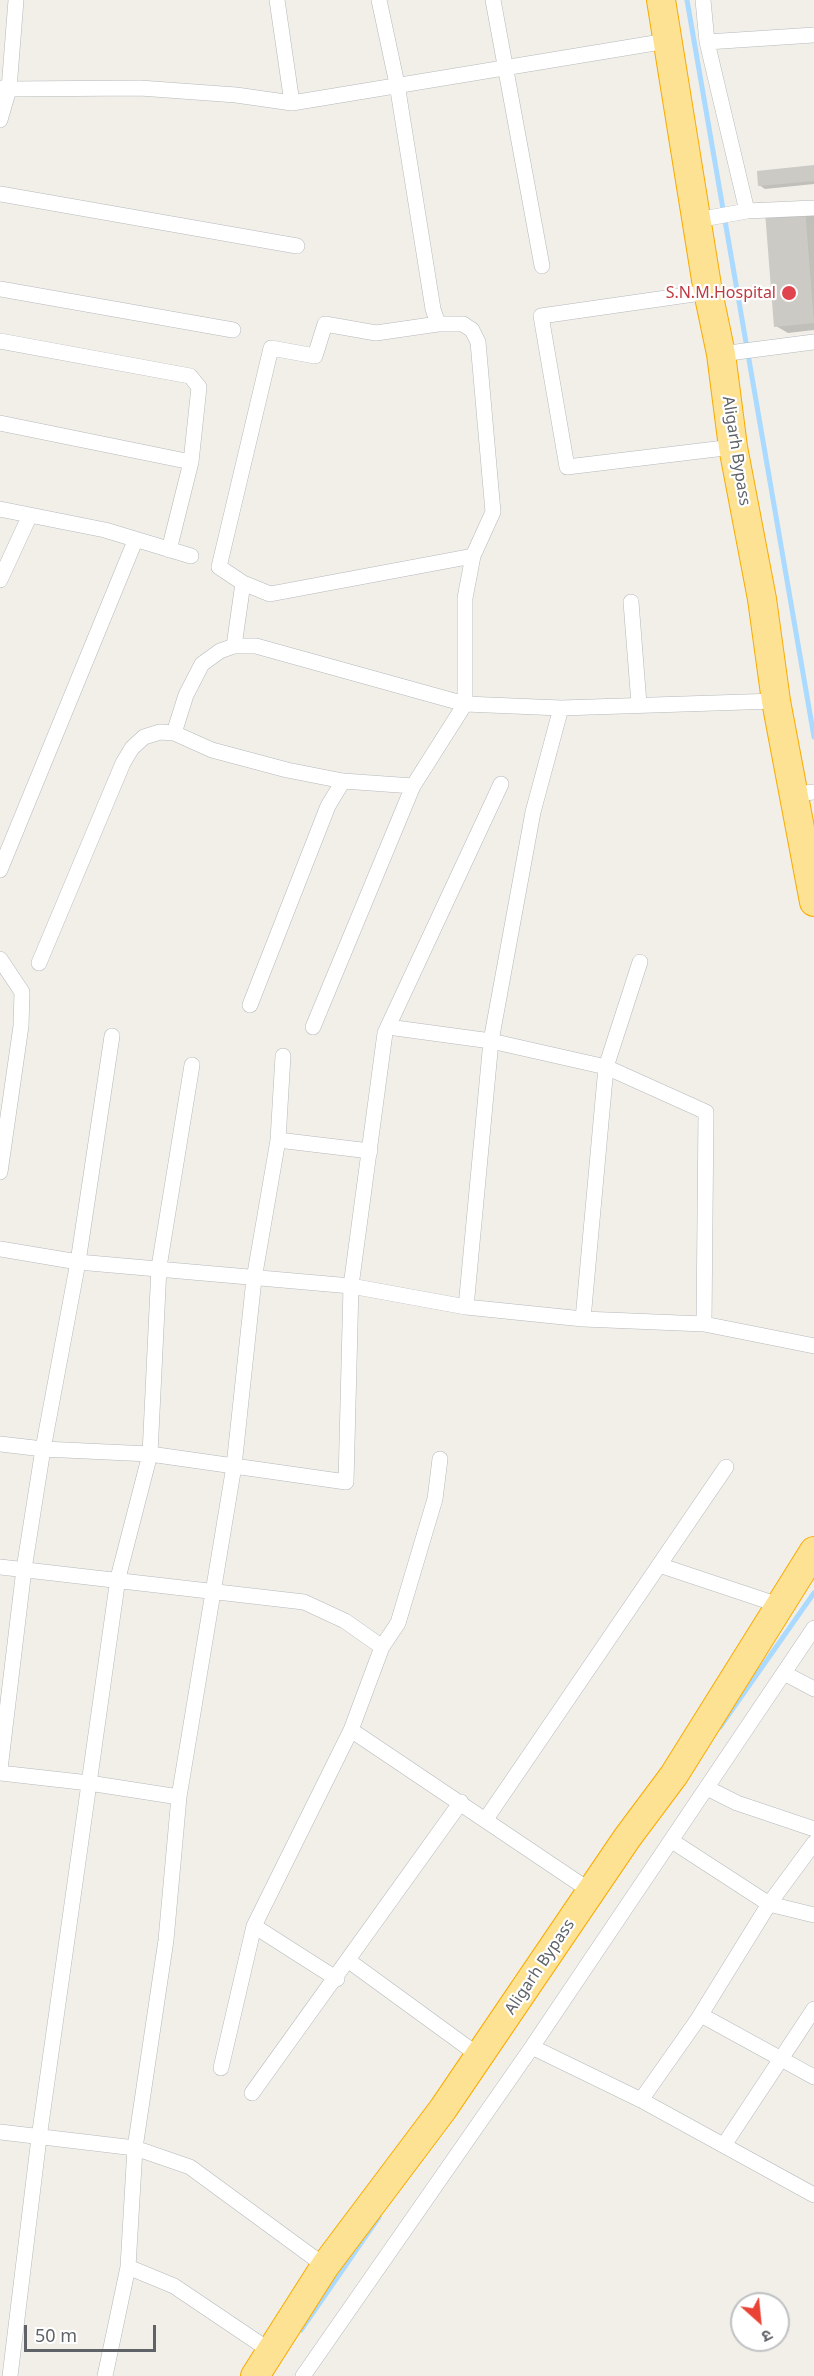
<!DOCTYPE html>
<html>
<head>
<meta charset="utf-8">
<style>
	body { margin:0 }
	#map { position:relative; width:814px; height:2376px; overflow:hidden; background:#f1efe8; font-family:"Noto Sans","Noto Sans Devanagari",sans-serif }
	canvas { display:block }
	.north { position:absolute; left:730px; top:2292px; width:60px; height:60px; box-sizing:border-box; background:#fff; border:2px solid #bfc1c3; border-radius:50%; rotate:153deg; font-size:16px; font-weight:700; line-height:24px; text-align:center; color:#5f6368 }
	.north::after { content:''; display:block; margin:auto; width:21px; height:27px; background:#ea4335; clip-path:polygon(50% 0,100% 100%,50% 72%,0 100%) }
	.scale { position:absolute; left:24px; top:2325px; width:132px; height:27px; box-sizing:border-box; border:3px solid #5f6368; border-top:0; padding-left:8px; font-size:18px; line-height:21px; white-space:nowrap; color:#5f6368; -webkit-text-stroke:4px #fff; paint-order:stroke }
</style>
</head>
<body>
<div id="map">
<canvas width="814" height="2376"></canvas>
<div class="north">उ</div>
<div class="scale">50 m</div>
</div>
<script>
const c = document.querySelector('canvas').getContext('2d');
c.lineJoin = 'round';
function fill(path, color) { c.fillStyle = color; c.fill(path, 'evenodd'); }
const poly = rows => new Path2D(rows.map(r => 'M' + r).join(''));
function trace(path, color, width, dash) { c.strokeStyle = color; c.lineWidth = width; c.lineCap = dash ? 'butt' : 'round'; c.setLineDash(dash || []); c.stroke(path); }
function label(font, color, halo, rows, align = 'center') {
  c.font = font + ' "Noto Sans",sans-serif'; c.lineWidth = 4.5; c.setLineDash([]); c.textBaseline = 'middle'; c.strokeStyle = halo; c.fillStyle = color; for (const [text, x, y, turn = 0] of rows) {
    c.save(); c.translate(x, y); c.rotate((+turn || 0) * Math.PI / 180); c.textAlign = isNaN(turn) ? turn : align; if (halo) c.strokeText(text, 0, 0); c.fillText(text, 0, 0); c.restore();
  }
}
fill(poly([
	[814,167,814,184,765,189,759,185],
	[805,210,814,216,814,330,788,333,776,326]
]), '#0003');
trace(poly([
	[687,0,814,737],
	[720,1727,814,1593],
	[301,2330,379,2217]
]), '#aadaff', 5);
fill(poly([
	[814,165,814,181,758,186,757,171],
	[805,209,814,323,774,327,765,212]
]), '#cccac5');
const street = poly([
	[16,0,9,89,140,88,236,95,292,103,667,41],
	[277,0,292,103],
	[379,0,397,84,433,309,438,324,463,324,472,330,478,342,493,512,473,556,465,598,465,704,561,708,776,701],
	[493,0,542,266],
	[703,0,707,42,747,211],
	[707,42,814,35],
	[0,88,9,89,0,120],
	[0,194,297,246],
	[697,220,747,211,814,208],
	[0,289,233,330],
	[708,292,541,316,567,467,733,447],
	[438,324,376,333,325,324,315,356,271,348,219,567,243,583,270,594,473,556],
	[0,341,190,376,199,387,191,462,169,550],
	[721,354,814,342],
	[0,423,191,462],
	[0,509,105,530,191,556],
	[0,580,30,515],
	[631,602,639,704],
	[234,646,243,583],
	[174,733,186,695,202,664,220,651,234,646,256,646,465,704,413,786,313,1027],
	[795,794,814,792],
	[0,870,135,541],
	[0,959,22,992,21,1026,0,1172],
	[39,963,123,763,132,748,144,737,160,732,174,733,212,750,287,770,343,781,413,786],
	[250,1005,328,806,343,781],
	[388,1027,491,1041,606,1067,706,1112,704,1324],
	[278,1140,370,1151],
	[0,1249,78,1262,351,1286,466,1307,583,1319,704,1324,814,1346],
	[466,1307,491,1041,533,812,561,708],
	[583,1319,606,1067,640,962],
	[0,1444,43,1449,150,1454,346,1482,351,1286,385,1033,501,784],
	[659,1565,779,1605],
	[0,1567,304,1602,345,1621,382,1647],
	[784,1673,814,1689],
	[351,1730,592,1892],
	[0,1769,24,1569,43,1449,78,1262,112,1036],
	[0,1773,89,1783,179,1797],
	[707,1788,737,1803,814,1829],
	[486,1819,726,1467],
	[672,1841,769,1904,814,1915],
	[254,1926,337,1979],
	[349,1961,478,2055],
	[701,2015,814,2077],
	[532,2047,641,2100,814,2195],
	[221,2068,254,1926,351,1730,382,1647,398,1623,435,1499,440,1459],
	[252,2093,461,1802],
	[641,2100,698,2019,769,1904,814,1843],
	[0,2132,135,2148,190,2167,325,2266],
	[724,2145,814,2009],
	[128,2267,174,2286,272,2352],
	[10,2376,39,2138,118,1578,150,1454,159,1267,192,1065],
	[105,2376,128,2267,135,2148,166,1940,179,1797,234,1466,254,1279,278,1140,283,1056],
	[303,2376,532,2047,814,1628]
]);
const highway = poly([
	[661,0,708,292,721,354,733,447,762,599,776,701,814,902],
	[255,2376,325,2266,443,2109,627,1838,674,1775,814,1551]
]);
trace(street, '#b5b8bc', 16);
trace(highway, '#f9ab00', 30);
trace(street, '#fff', 15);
trace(highway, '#fde293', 28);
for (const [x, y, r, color] of [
	[789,293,8,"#e0444e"]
]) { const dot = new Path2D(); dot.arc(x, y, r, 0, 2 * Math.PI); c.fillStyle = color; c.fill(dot); trace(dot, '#fff', 2); }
label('16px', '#be3a42', '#fff', [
	["S.N.M.Hospital",776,293]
], 'right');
label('16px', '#5f6368', '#fff', [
	["Aligarh Bypass",736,451,81],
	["Aligarh Bypass",540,1967,-56]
]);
</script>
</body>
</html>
